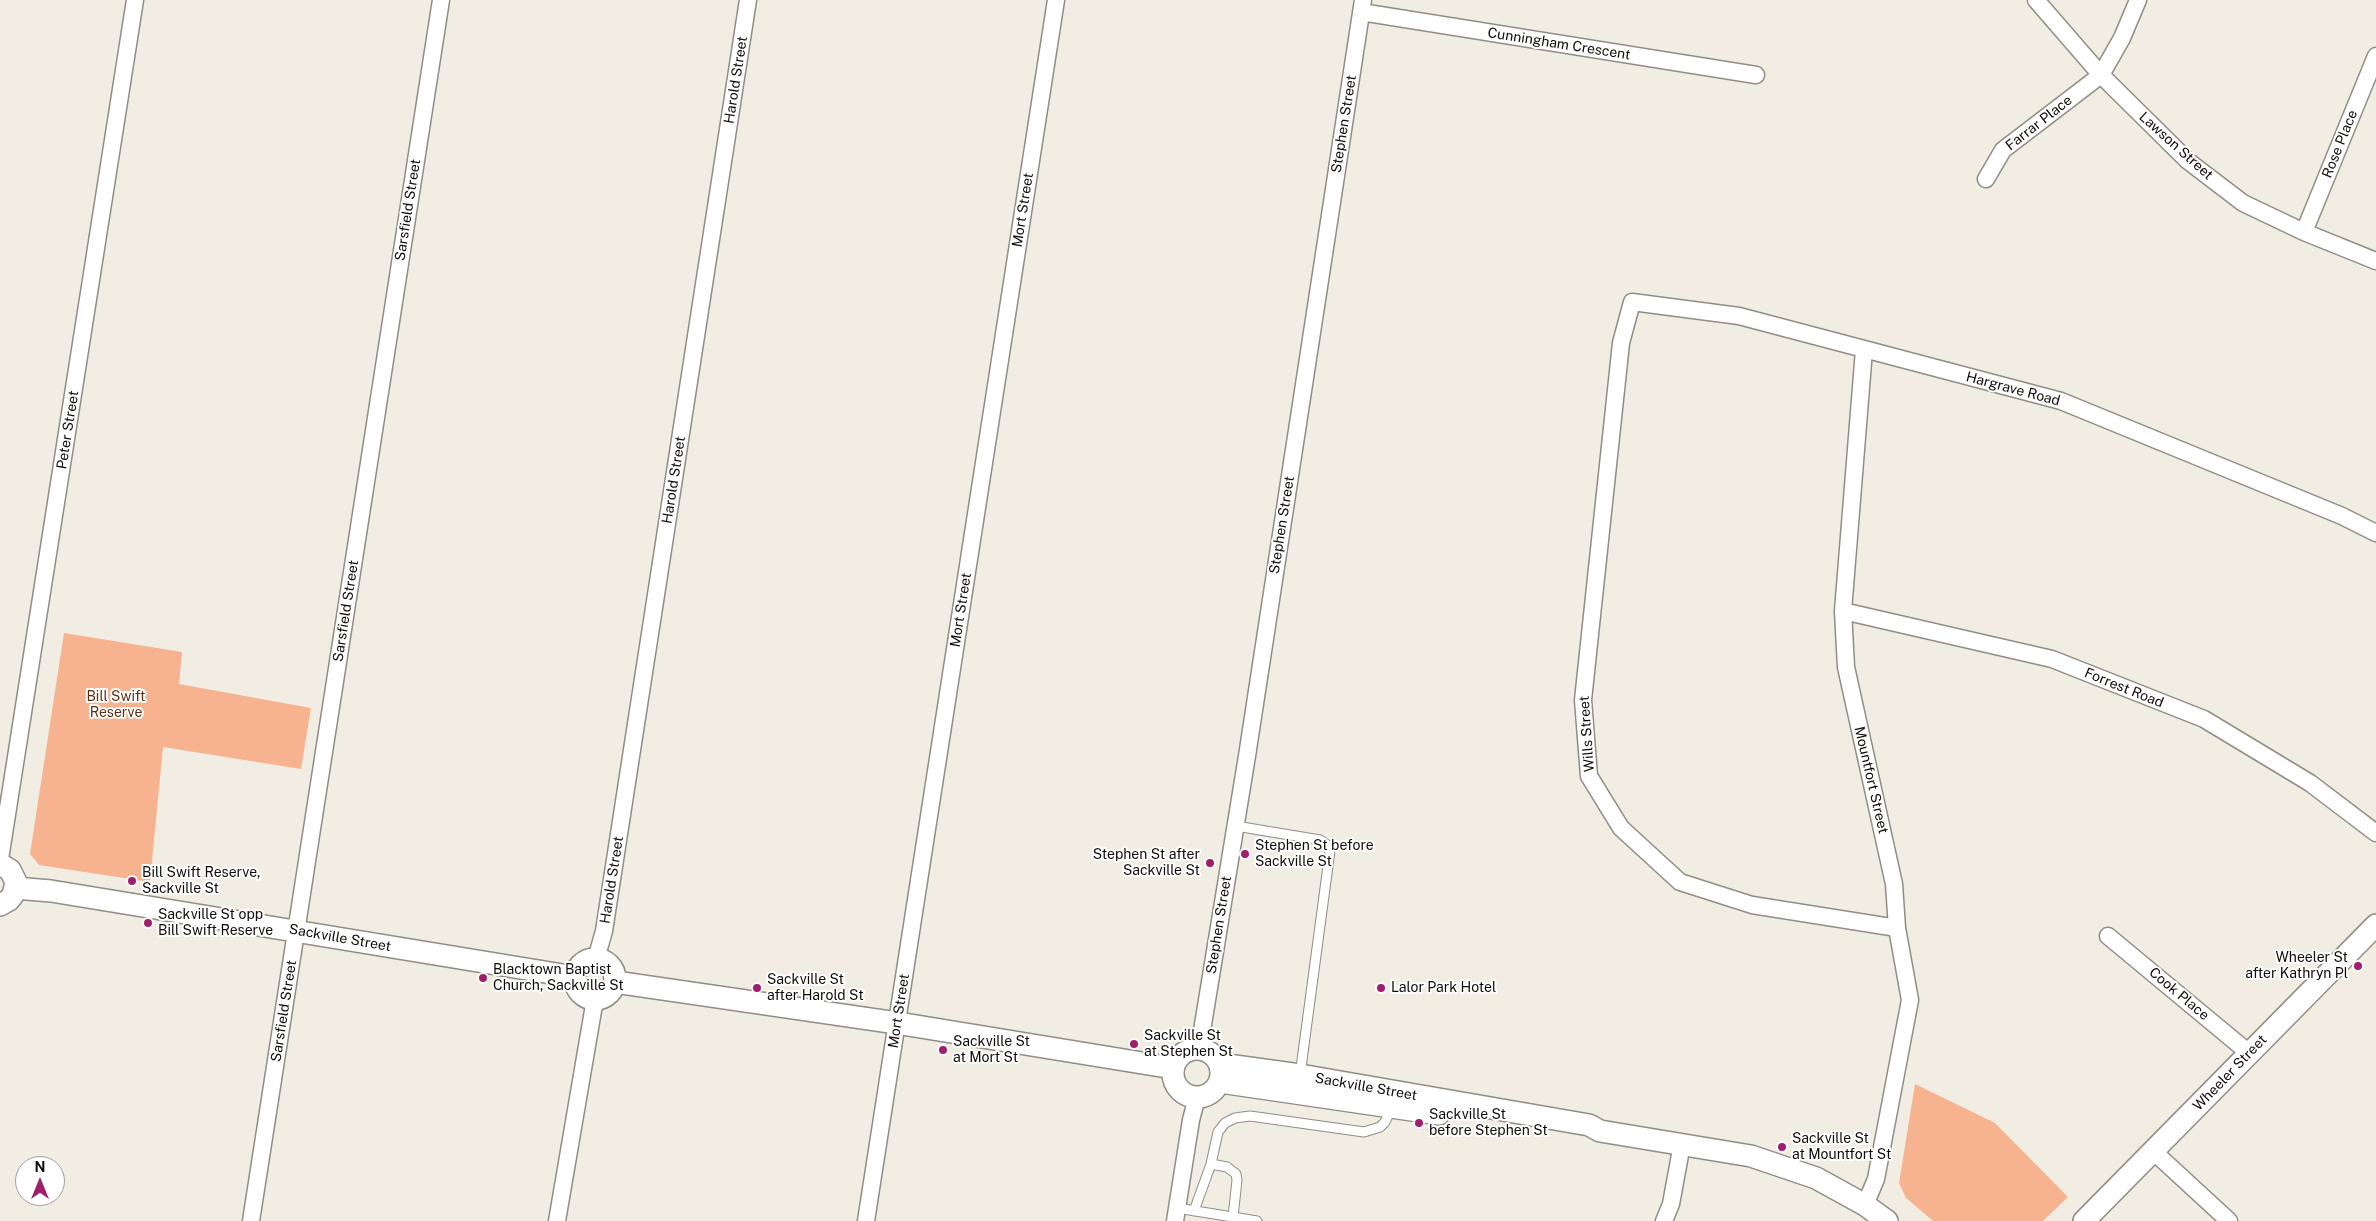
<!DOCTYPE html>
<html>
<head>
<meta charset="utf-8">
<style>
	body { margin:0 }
	#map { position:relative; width:2376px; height:1221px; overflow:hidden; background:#f2ede3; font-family:"Public Sans",sans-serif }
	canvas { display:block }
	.north { position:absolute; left:15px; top:1156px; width:50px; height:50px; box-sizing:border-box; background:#fff; border:1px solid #9f9e9d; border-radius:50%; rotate:0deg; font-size:14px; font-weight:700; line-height:20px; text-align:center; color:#0e0c09 }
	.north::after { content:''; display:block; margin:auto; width:18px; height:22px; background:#a11e6d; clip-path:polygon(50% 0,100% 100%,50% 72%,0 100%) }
</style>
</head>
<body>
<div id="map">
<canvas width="2376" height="1221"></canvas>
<div class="north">N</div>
</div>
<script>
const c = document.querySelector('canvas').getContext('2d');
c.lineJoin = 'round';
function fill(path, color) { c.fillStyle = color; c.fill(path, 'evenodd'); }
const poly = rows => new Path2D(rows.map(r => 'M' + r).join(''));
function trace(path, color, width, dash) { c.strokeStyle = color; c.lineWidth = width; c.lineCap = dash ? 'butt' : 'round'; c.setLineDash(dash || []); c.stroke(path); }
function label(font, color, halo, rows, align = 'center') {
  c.font = font + ' "Public Sans",sans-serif'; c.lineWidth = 4; c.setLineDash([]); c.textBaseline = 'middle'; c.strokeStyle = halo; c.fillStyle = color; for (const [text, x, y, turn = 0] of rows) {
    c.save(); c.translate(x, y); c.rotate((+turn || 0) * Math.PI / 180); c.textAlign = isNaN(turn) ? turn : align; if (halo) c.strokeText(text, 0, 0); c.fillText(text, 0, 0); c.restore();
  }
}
fill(poly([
	[64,633,182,652,179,684,311,708,301,769,163,747,150,882,39,865,30,854],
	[1915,1084,1995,1123,2068,1197,2043,1221,1933,1221,1906,1198,1899,1183]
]), '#f7b390');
const service = poly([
	[1236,826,1320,840,1329,846,1330,851,1300,1075],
	[1211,1164,1218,1132,1225,1123,1235,1118,1250,1116,1364,1132,1380,1127,1385,1122,1392,1107],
	[1177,1208,1257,1221],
	[1194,1211,1211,1164,1227,1167,1236,1174,1237,1180,1233,1217]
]);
const minor = poly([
	[2036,0,2101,75,2188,161,2243,203,2304,232,2376,261],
	[1361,12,1756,75],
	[1986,179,2003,150,2101,75,2122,38,2138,0],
	[2304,232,2376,56],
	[1864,350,1843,611,1846,667,1894,884,1897,928,1910,1000,1876,1179,1865,1205],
	[1843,611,2052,659,2204,719,2310,783,2376,833],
	[0,859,135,0],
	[1897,928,1752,905,1680,882,1621,828,1589,776,1583,700,1621,343,1632,302,1739,316,2061,401,2342,516,2376,533],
	[2108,936,2249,1053],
	[596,959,604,931,748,0],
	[1199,1049,1247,756,1363,0],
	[2153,1151,2229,1221],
	[251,1221,441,0],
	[557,1221,595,999],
	[866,1221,1056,0],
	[1175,1221,1191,1120,1197,1097],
	[1664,1221,1671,1204,1682,1144]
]);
const tertiary = poly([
	[0,864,10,870,16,882,13,895,9,900,0,905],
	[15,888,51,891,575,977],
	'575 979a20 20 0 1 1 40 0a20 20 0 1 1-40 0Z',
	[615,982,897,1023,1173,1068],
	'1173 1073a24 24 0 1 1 48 0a24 24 0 1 1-48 0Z',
	[1220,1064,1300,1075,1589,1125,1600,1131,1751,1156,1816,1178,1865,1205,1887,1221],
	[1220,1082,1439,1114],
	[2084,1221,2376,925]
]);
trace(service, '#918d84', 11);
trace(minor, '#918d84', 19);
trace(tertiary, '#918d84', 24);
trace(service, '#fff', 9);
trace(minor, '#fff', 16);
trace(tertiary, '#fff', 21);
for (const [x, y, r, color] of [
	[1245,854,5,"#a11e6d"],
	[1210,863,5,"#a11e6d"],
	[132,881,5,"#a11e6d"],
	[148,923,5,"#a11e6d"],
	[2358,966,5,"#a11e6d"],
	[483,978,5,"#a11e6d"],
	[757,988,5,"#a11e6d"],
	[1381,988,5,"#a11e6d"],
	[1134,1044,5,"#a11e6d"],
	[943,1050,5,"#a11e6d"],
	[1419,1123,5,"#a11e6d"],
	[1782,1147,5,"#a11e6d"]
]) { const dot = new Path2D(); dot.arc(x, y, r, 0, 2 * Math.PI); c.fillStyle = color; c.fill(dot); trace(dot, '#fff', 2); }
label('14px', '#0e0c09', '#fff', [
	["Cunningham Crescent",1559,44,9],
	["Harold Street",736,80,-81],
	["Farrar Place",2039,123,-38],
	["Stephen Street",1344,124,-81],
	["Rose Place",2340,144,-68],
	["Lawson Street",2176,146,42],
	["Sarsfield Street",408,210,-81],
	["Mort Street",1023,210,-81],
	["Hargrave Road",2013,389,15],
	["Peter Street",68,430,-81],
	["Harold Street",674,480,-81],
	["Stephen Street",1282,525,-81],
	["Mort Street",961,610,-81],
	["Sarsfield Street",346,611,-81],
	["Forrest Road",2124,688,22],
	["Wills Street",1587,734,-94],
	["Mountfort Street",1871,780,77],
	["Harold Street",612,880,-81],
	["Stephen Street",1219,925,-81],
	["Sackville Street",340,938,10],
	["Cook Place",2179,994,40],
	["Sarsfield Street",284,1011,-81],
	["Mort Street",899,1011,-81],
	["Wheeler Street",2230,1073,-46],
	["Sackville Street",1366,1087,10]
]);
label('14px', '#5f2f14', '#fff', [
	["Bill Swift",116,697],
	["Reserve",116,713]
]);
label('14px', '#0e0c09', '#fff', [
	["Stephen St before",1255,846],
	["Sackville St",1255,862],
	["Stephen St after",1200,855,"right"],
	["Sackville St",1200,871,"right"],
	["Bill Swift Reserve,",142,873],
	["Sackville St",142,889],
	["Sackville St opp",158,915],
	["Bill Swift Reserve",158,931],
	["Wheeler St",2348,958,"right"],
	["after Kathryn Pl",2348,974,"right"],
	["Blacktown Baptist",493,970],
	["Church, Sackville St",493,986],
	["Sackville St",767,980],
	["after Harold St",767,996],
	["Lalor Park Hotel",1391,988],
	["Sackville St",1144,1036],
	["at Stephen St",1144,1052],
	["Sackville St",953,1042],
	["at Mort St",953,1058],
	["Sackville St",1429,1115],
	["before Stephen St",1429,1131],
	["Sackville St",1792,1139],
	["at Mountfort St",1792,1155]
], 'left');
</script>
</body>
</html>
